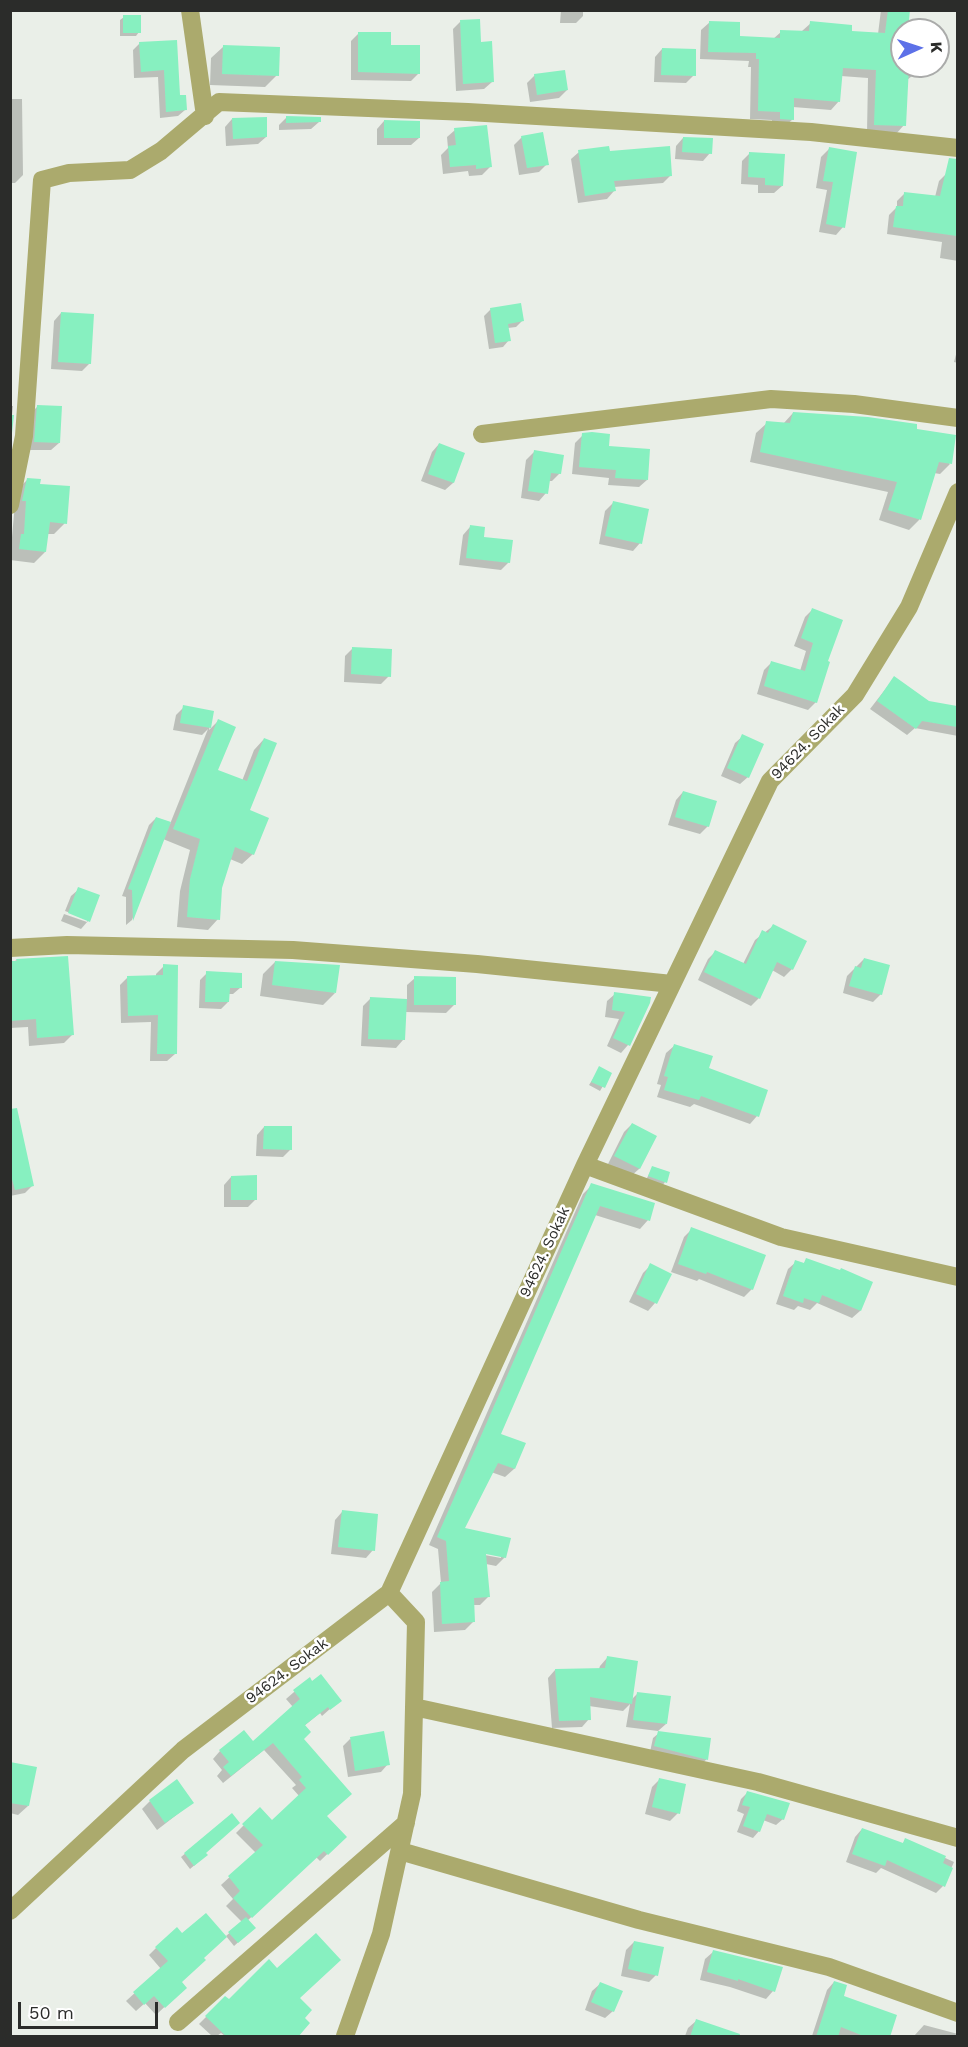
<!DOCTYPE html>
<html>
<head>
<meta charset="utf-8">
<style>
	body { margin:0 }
	#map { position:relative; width:968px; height:2047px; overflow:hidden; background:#eaefe8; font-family:"Work Sans",sans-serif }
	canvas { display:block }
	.frame { position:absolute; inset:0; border:12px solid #2b2c2a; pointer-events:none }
	.north { position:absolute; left:890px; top:18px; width:60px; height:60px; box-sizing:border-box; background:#fff; border:2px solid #aaabaa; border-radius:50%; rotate:87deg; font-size:16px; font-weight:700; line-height:24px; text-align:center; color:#2b2c2a }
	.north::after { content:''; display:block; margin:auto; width:21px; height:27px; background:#5d71e8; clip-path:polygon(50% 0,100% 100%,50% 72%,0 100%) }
	.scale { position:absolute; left:18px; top:2002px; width:140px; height:27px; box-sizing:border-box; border:3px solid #2b2c2a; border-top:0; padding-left:8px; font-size:18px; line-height:21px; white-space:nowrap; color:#2b2c2a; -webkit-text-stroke:4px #fff; paint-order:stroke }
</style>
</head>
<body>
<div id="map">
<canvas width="968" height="2047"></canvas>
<div class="frame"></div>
<div class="north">K</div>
<div class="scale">50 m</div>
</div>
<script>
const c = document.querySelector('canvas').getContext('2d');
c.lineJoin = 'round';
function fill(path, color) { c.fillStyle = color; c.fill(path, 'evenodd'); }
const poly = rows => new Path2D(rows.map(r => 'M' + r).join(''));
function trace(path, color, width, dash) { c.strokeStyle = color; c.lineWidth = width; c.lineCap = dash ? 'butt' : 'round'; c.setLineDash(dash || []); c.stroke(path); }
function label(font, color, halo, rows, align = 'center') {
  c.font = font + ' "Work Sans",sans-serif'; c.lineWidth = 5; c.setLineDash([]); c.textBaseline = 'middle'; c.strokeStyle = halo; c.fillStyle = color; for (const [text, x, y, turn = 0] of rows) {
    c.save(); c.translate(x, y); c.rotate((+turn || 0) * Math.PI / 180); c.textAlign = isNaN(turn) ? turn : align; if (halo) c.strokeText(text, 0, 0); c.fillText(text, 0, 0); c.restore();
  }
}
fill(poly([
	[561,10,583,10,583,16,576,23,560,23],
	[881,10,909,10,907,30,902,30,902,66,917,66,917,72,907,80,904,125,896,134,867,132,868,78,841,76,839,101,831,110,793,107,793,119,784,127,772,127,772,120,750,119,751,67,748,67,749,61,700,59,701,30,710,22,738,38,773,39,781,32,802,31,811,23,850,33,878,34],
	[124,17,139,32,136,36,120,36,120,20],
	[461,21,479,43,492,82,484,89,456,91,453,29],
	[359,33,390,47,419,73,411,81,351,80,351,41],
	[175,41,178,97,185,110,178,116,160,118,158,77,134,78,133,50,140,43],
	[223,47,277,75,265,87,210,85,211,58],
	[662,49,694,75,686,83,654,82,655,57],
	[535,75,567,90,559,98,530,102,527,83],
	[10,99,22,99,23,175,15,183,10,183],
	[287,117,319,122,311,129,279,130,279,125],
	[232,119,266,137,258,144,226,146,225,127],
	[384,121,419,138,411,145,377,145,377,129],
	[455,130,490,167,482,175,469,176,468,171,443,174,441,155,448,148,447,137],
	[522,137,547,164,539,172,519,175,514,145],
	[683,138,710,153,703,161,675,159,676,146],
	[829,149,843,227,836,235,819,232,827,190,816,188,821,157],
	[579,152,608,152,671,175,663,183,614,187,614,191,607,199,578,203,571,159],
	[750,153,782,186,774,193,758,193,758,185,741,184,742,161],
	[946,174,958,177,958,261,940,258,942,242,887,234,889,215,897,207,897,201,905,193,935,197,939,181],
	[491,309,522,321,516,327,508,328,509,340,503,347,489,349,484,316],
	[61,313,90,363,82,371,51,369,54,321],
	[958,347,958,363,954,362],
	[10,406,13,406,10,435],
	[38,406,59,443,51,450,27,450,30,414],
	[793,413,915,430,950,464,940,474,934,473,919,520,909,530,879,520,888,492,750,462,756,433,767,423,783,424],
	[583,435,647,480,639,487,608,485,609,478,572,474,575,443],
	[439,444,463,453,453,483,445,490,421,481,432,452],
	[534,452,560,473,552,481,548,481,546,493,539,501,521,498,526,460],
	[28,479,39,485,65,523,54,534,47,534,45,552,34,563,10,560,16,491],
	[613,503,640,543,633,551,599,544,605,511],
	[470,527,509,562,501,570,459,565,463,535],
	[813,609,826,662,816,702,808,710,757,694,764,670,772,662,800,671,806,651,794,646,805,617],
	[353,648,389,676,381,684,344,682,345,656],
	[894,678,928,703,958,708,958,736,915,728,907,735,870,709],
	[184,707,213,712,209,730,218,721,216,770,242,781,254,750,264,739,248,811,253,854,242,864,230,859,221,887,218,919,208,930,177,927,180,891,190,850,163,839,132,920,126,925,126,897,122,896,149,825,156,818,170,824,208,729,202,735,173,730,176,715],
	[743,736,748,777,740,784,721,776,735,743],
	[683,792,708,826,700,834,668,825,676,800],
	[79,889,88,921,81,929,61,921,64,914,87,922,87,919,65,911,71,896],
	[773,926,792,969,784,977,772,970,759,998,751,1006,698,980,708,959,715,952,743,964,755,940],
	[864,959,881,994,873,1002,843,993,847,976],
	[17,960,72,1035,64,1043,29,1046,28,1027,10,1028,10,963],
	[275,962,335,993,323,1005,260,996,263,974],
	[164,966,175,1054,167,1061,150,1061,151,1022,121,1023,120,985,128,977,156,976,156,974],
	[207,973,240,988,233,994,228,994,228,1002,221,1009,199,1008,200,980],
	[415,978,454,1005,446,1013,405,1012,403,1040,396,1048,361,1046,363,1006,371,998,407,1000,407,985],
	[615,994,649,1003,628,1045,621,1053,607,1046,619,1019,605,1017,607,1001],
	[674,1046,707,1069,757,1116,750,1124,694,1104,690,1107,657,1097,661,1085,657,1084,666,1053],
	[600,1068,610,1074,600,1091,589,1085],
	[632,1124,655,1137,639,1169,631,1176,608,1164,624,1132],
	[264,1127,291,1149,283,1157,256,1156,257,1135],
	[10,1130,33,1185,25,1193,10,1196],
	[652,1168,665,1182,662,1186,646,1180],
	[231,1177,256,1199,248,1207,224,1207,224,1185],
	[592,1185,648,1220,640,1229,595,1215,499,1434,524,1444,514,1469,505,1477,491,1472,463,1529,505,1557,496,1566,486,1564,489,1596,480,1605,473,1605,473,1622,465,1630,434,1632,432,1592,441,1583,438,1549,429,1545,583,1194],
	[479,1551,501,1555,501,1558,479,1554],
	[692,1229,752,1289,744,1297,699,1279,697,1281,671,1272,684,1237],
	[807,1260,871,1283,860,1311,852,1318,817,1303,810,1310,798,1306,794,1310,776,1304,788,1269,796,1262,803,1264],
	[651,1265,670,1275,655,1303,648,1311,629,1302,643,1273],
	[342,1512,373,1550,366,1558,331,1554,335,1520],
	[607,1658,631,1700,638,1693,666,1724,658,1731,626,1727,630,1704,623,1711,589,1706,589,1719,582,1727,552,1728,548,1678,555,1670,599,1669,600,1666],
	[309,1679,340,1700,322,1716,320,1713,304,1726,302,1739,325,1816,345,1837,320,1861,316,1857,247,1921,254,1928,234,1946,226,1936,242,1922,226,1906,233,1899,221,1885,256,1853,236,1833,260,1809,272,1822,300,1797,292,1788,296,1785,264,1750,223,1783,217,1776,222,1770,213,1759,220,1751,253,1743,293,1707,286,1699],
	[659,1733,707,1759,701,1764,650,1752,653,1738],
	[350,1739,388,1764,381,1772,348,1777,343,1746],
	[10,1763,28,1806,18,1815,10,1813],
	[660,1779,678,1813,670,1821,645,1814,652,1787],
	[747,1793,783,1819,776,1825,763,1820,759,1831,753,1838,737,1832,744,1814,737,1811,741,1799],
	[150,1801,192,1803,157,1830,142,1809],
	[231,1815,204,1853,203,1858,190,1869,181,1857],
	[862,1829,902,1844,906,1840,954,1862,943,1886,936,1893,881,1868,876,1873,846,1862,855,1837],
	[634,1942,656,1975,649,1982,621,1976,626,1950],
	[156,1948,202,1958,180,1982,177,1995,156,2015,145,2003,136,2011,126,2001,161,1969,149,1955],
	[713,1952,781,1968,773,1991,766,1999,730,1987,700,1980,705,1959],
	[834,1982,842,1996,888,2036,812,2036,827,1990],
	[600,1984,613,2011,605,2018,585,2010,592,1991],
	[225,1998,229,2001,298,1999,303,2018,296,2036,225,2036,221,2033,217,2036,212,2036,199,2024],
	[696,2021,720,2036,685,2036,688,2028],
	[924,2025,958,2034,958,2036,914,2036]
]), '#0003');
fill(poly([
	[888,10,910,10,908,30,902,30,902,66,909,66,906,126,874,125,876,70,843,68,840,102,794,98,794,120,780,119,780,112,758,111,759,59,756,59,756,53,708,52,709,21,740,22,740,36,780,38,780,30,809,31,810,21,852,25,852,31,885,33],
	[123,15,141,15,141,33,123,33],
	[480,19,481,42,492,41,494,82,463,84,460,20],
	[358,32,391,32,391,45,420,45,420,74,358,72],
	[177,40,180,95,186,95,187,110,166,112,164,70,141,72,139,42],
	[223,45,280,47,279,76,222,74],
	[662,48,696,49,696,76,661,75],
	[565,70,568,90,537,95,534,74],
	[286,116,321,117,321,122,286,123],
	[267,117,267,137,233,139,232,118],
	[384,120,420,121,420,138,384,138],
	[487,125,492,167,476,169,476,165,450,167,448,146,456,145,454,128],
	[543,132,549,165,527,168,521,136],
	[683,137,713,138,712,154,682,152],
	[609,146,610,151,670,146,672,176,614,181,616,191,585,196,578,150],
	[829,147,857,152,845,228,826,224,833,182,823,181],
	[749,152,785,154,783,186,765,185,765,178,748,177],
	[949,158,957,159,957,236,893,227,896,206,903,206,904,192,940,196],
	[521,303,524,321,508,324,511,341,495,343,490,308],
	[61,312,94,314,91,364,58,362],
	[37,405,62,406,60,443,34,442],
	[793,412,868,417,917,424,917,429,956,435,952,464,939,462,921,520,888,510,897,482,760,452,766,421,790,423],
	[10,415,14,415,11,442,10,442],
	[592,432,610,434,609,446,650,449,648,480,615,478,616,470,579,467,582,433],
	[439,443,465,453,454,483,428,474],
	[534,450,564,455,561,474,551,473,548,494,528,491],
	[27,478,41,479,40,484,70,486,67,524,50,522,46,552,19,549,21,534,24,534,26,501,22,501],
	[613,501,649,509,642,544,605,536],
	[470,525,485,527,484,537,513,540,510,563,466,558],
	[812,608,843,620,828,661,830,662,817,703,764,686,771,661,805,671,813,643,801,638],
	[352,647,392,649,391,677,351,674],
	[894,676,929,701,957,706,957,727,922,721,916,729,877,701],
	[183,705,214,711,211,728,180,723],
	[218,719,236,727,218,770,247,781,264,738,277,743,250,810,269,818,254,855,235,847,222,888,220,920,187,917,190,879,200,839,173,829],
	[742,734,764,744,749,778,727,768],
	[683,791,717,801,709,827,675,817],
	[156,817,171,822,133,921,132,890,128,889],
	[78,887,100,895,90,922,68,913],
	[773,924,807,941,793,970,777,962,760,999,704,972,715,950,746,964,762,930,768,933],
	[68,956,74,1035,37,1038,36,1019,10,1021,10,961,17,961,16,959],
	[864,958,890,965,882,995,849,986,855,966,861,968],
	[275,961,340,965,336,993,272,985],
	[163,964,178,965,177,1054,157,1054,158,1015,128,1016,127,976,163,975],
	[206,971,242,973,242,988,230,988,229,1002,205,1002],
	[414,976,456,977,456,1005,414,1005],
	[614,992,651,997,650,1003,630,1046,613,1038,625,1012,612,1010],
	[370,997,407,999,405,1040,368,1039],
	[674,1044,713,1056,709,1068,768,1090,759,1117,701,1096,699,1100,664,1090,668,1077,664,1076],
	[599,1066,612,1073,605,1088,591,1082],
	[17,1108,34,1186,15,1190,10,1172,10,1109],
	[632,1123,657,1136,640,1169,614,1156],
	[264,1126,292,1126,292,1150,263,1149],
	[652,1166,670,1172,667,1183,648,1176],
	[257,1175,257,1200,231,1200,231,1176],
	[591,1183,655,1203,650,1221,600,1206,501,1434,526,1443,515,1469,498,1463,465,1528,511,1538,506,1558,486,1554,490,1597,474,1598,475,1622,442,1624,440,1582,449,1581,446,1541,437,1537],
	[691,1227,766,1255,753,1290,707,1272,706,1274,678,1264],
	[806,1258,840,1270,841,1268,873,1282,861,1311,822,1295,819,1303,804,1298,803,1303,783,1296,795,1260,804,1263],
	[650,1263,672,1274,657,1304,636,1294],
	[342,1510,378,1514,375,1551,338,1547],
	[607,1656,638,1661,632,1704,590,1697,591,1720,559,1721,555,1669,605,1668],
	[321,1674,342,1701,330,1710,328,1707,305,1725,311,1732,304,1739,352,1794,327,1816,347,1837,328,1855,324,1851,252,1918,233,1898,240,1891,228,1876,263,1845,242,1824,260,1807,272,1820,306,1788,299,1780,302,1777,273,1743,231,1776,223,1767,229,1762,219,1750,244,1730,253,1741,300,1699,293,1690,310,1677,312,1681],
	[637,1692,671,1696,667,1724,633,1720],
	[384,1731,390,1765,355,1771,350,1737],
	[658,1731,711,1738,708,1760,654,1746],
	[10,1762,37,1767,29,1806,10,1803],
	[659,1778,686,1784,680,1814,652,1807],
	[177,1779,194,1803,165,1823,149,1800],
	[747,1791,790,1803,784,1820,767,1814,760,1832,743,1826,750,1807,742,1805],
	[232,1813,240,1823,206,1853,208,1855,194,1866,184,1853],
	[862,1828,903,1843,905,1838,946,1856,943,1863,953,1868,945,1887,887,1860,885,1866,852,1854],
	[206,1913,227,1937,204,1958,206,1960,182,1982,187,1988,165,2008,154,1996,144,2005,133,1992,168,1961,155,1947,177,1927,182,1933],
	[246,1917,256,1928,238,1943,228,1932],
	[316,1933,341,1960,300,1998,312,2010,305,2018,310,2023,298,2037,227,2037,205,2016,225,1996,229,1999,269,1959,277,1968],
	[634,1941,664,1947,658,1976,628,1969],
	[713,1950,783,1967,775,1992,738,1979,738,1981,707,1972],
	[834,1981,847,1985,844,1996,897,2015,890,2037,866,2037,841,2027,838,2037,816,2037],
	[600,1982,623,1991,614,2012,591,2002],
	[696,2019,740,2034,739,2037,690,2037]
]), '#87f0c0');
trace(poly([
	[190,10,205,116],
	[482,434,771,399,854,404,958,418],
	[10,505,24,436,42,180,69,173,130,170,161,151,219,102,468,112,811,132,958,148],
	[10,948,67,945,293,950,477,964,672,984],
	[585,1165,781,1237,958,1277],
	[414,1707,758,1782,958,1838],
	[400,1851,639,1920,829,1967,958,2013],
	[10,1911,183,1750,389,1593,585,1165,770,781,855,695,909,607,958,492],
	[178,2022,406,1823],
	[345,2036,381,1934,412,1794,416,1622,389,1593]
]), '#abaa6d', 18);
label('15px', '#2b2c2a', '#fff', [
	["94624. Sokak",808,742,-46],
	["94624. Sokak",545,1252,-65],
	["94624. Sokak",287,1671,-37]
]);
</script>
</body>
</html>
